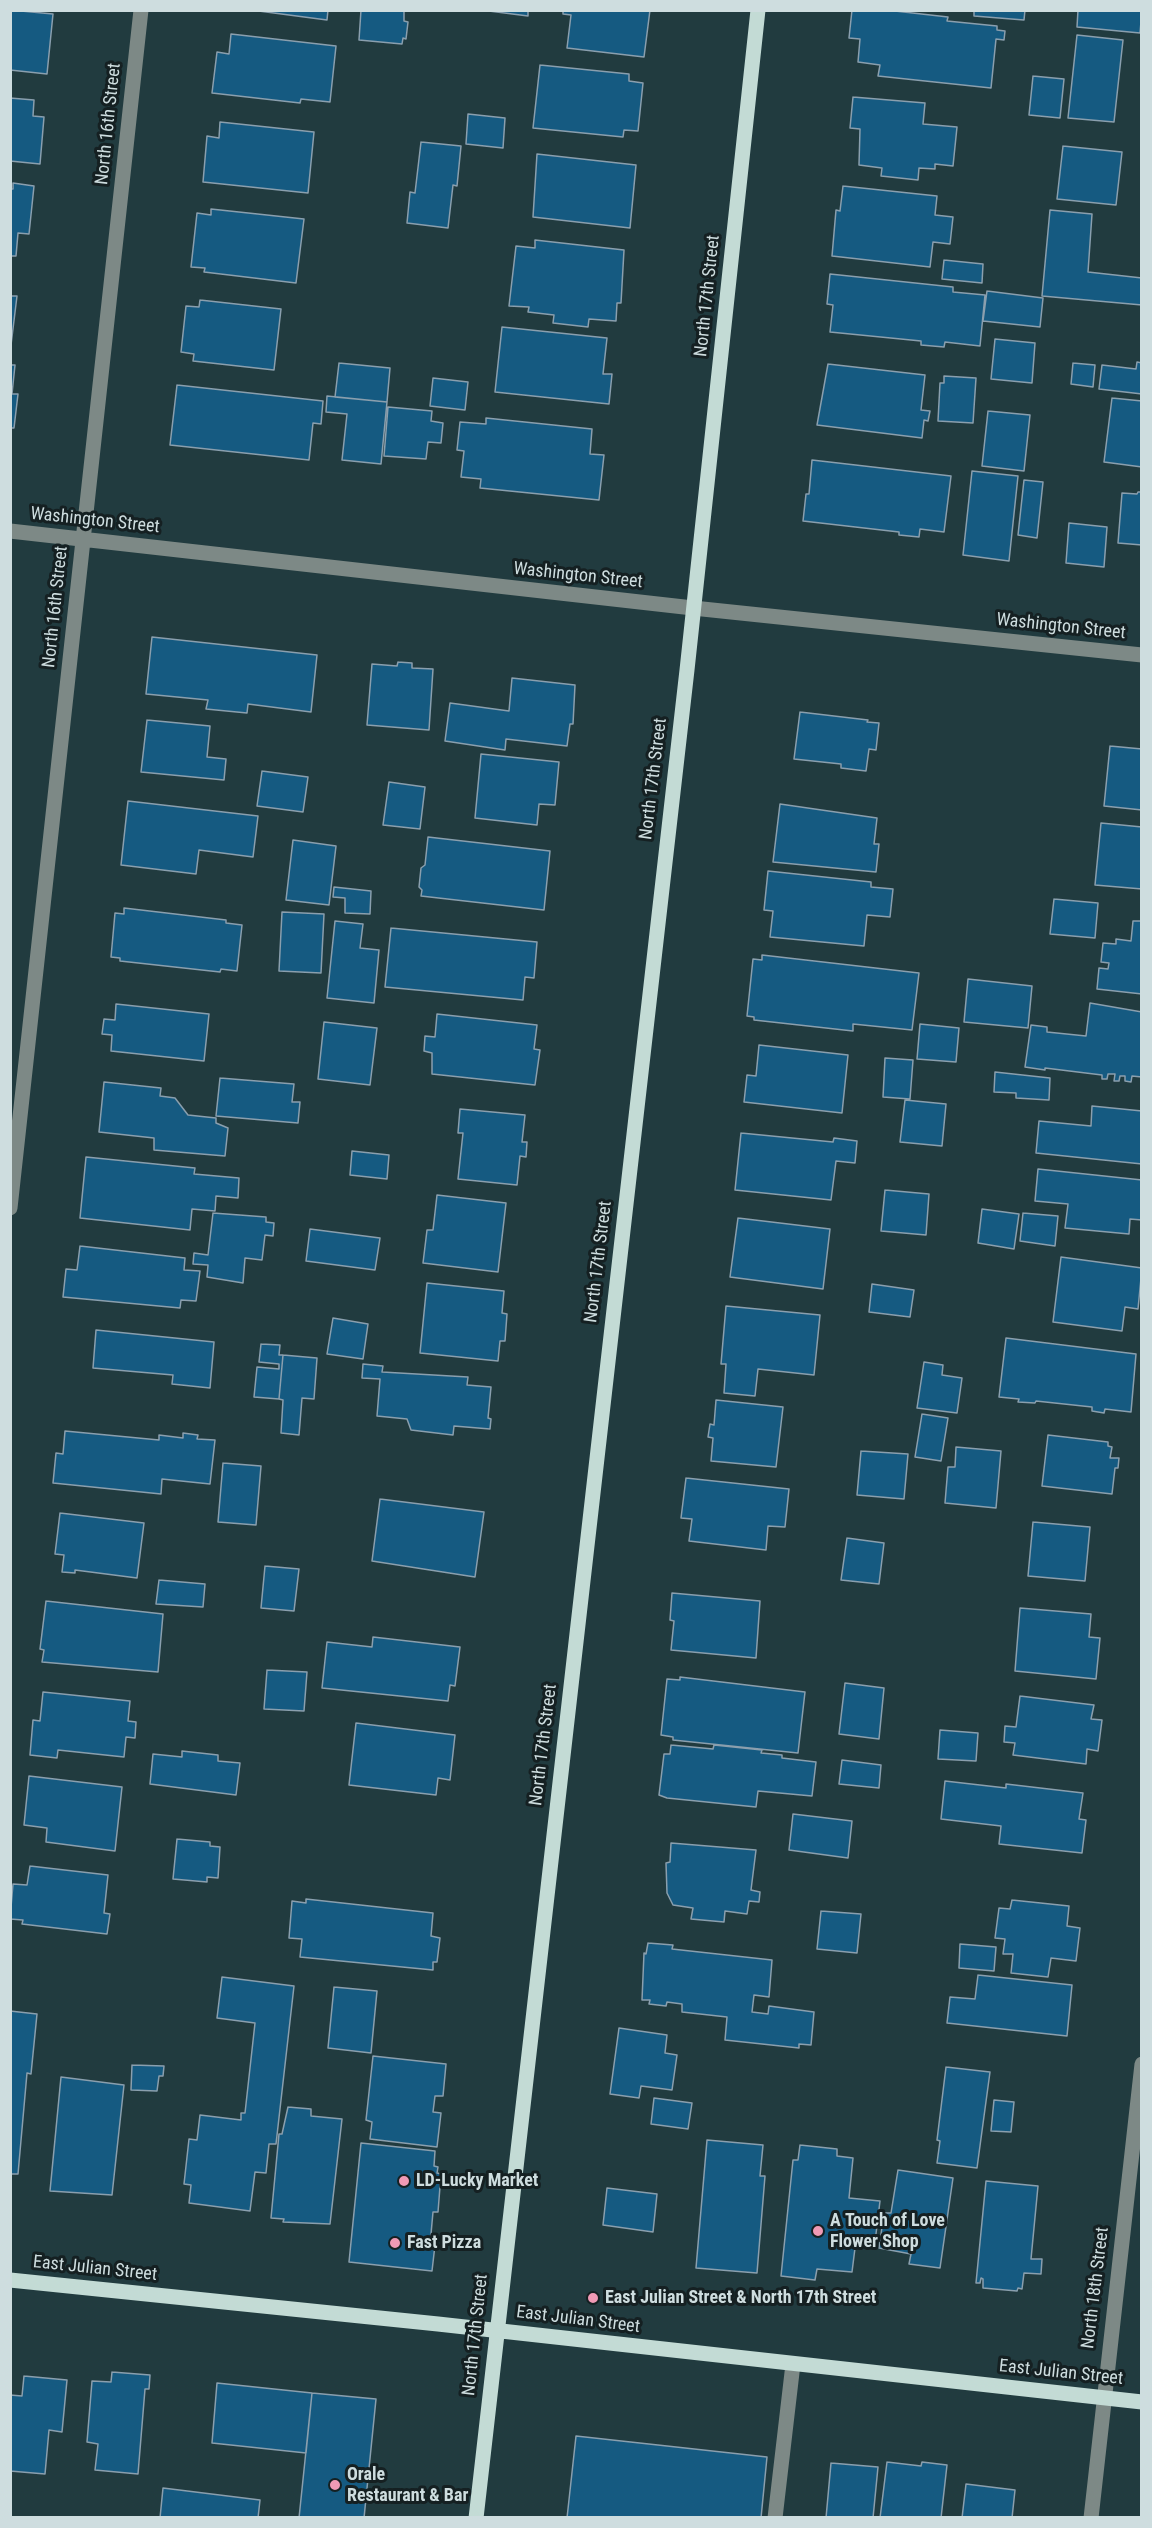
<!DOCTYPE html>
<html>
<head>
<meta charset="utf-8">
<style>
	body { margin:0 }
	#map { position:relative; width:1152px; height:2528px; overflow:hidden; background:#213b3f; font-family:"Roboto Condensed",sans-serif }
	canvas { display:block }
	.frame { position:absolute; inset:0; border:12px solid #cedddf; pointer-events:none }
</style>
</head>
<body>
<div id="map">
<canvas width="1152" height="2528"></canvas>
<div class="frame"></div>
</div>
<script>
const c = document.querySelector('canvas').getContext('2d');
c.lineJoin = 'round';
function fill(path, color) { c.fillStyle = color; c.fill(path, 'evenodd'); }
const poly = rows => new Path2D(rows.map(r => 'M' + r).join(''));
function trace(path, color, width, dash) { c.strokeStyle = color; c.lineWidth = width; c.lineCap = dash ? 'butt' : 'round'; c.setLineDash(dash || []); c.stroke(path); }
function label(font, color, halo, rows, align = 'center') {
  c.font = font + ' "Roboto Condensed",sans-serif'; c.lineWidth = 6; c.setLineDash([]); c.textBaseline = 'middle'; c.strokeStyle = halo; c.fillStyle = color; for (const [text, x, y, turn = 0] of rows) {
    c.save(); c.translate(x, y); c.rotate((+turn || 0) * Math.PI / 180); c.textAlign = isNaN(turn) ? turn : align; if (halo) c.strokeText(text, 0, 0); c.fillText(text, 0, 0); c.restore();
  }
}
const building = poly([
	[10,10,53,14,47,74,10,70,10,10],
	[251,10,328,10,327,20,251,10],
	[361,10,404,10,404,21,408,22,406,39,403,38,402,44,359,40,361,10],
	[481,10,528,10,528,16,481,10],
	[563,10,650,10,644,57,567,48,571,15,563,14,563,10],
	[852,10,886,10,948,17,947,21,997,26,997,30,1005,31,1004,40,996,39,991,88,878,76,880,65,858,62,860,39,849,38,852,10],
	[974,10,1025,10,1024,20,974,16,974,10],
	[1078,10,1142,10,1140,33,1077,27,1078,10],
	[231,34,336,46,330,102,301,99,300,103,212,93,217,52,229,54,231,34],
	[1077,35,1123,40,1114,122,1068,118,1077,35],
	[540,65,629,74,629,81,643,83,638,131,624,130,623,137,533,128,540,65],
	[1033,76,1064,79,1060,118,1029,115,1033,76],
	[853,97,925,103,923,124,957,127,953,166,935,164,935,169,919,168,918,180,881,176,882,168,859,165,860,129,850,128,853,97],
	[10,98,34,100,33,116,44,117,40,164,10,161,10,98],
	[468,114,505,118,503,148,466,144,468,114],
	[220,122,314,132,308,193,203,182,207,136,219,138,220,122],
	[421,142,461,146,457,186,453,185,448,228,407,223,410,192,415,193,421,142],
	[1063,146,1122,152,1116,205,1057,199,1063,146],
	[537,154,636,165,630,228,533,217,537,154],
	[13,183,34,186,29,234,18,233,16,256,10,256,10,189,13,189,13,183],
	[843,186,937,196,935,215,953,217,950,244,933,242,930,267,832,256,836,210,840,211,843,186],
	[211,209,304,219,296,283,204,272,205,268,191,267,197,213,211,215,211,209],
	[1050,210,1092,214,1088,272,1142,278,1142,305,1042,296,1050,210],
	[535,240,624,250,621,303,617,303,616,321,589,319,588,327,553,323,554,315,528,312,529,307,509,306,516,246,535,248,535,240],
	[944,260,983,264,982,283,942,279,944,260],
	[830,274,953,287,953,292,985,295,980,346,945,342,944,347,921,345,921,341,830,332,833,305,827,304,830,274],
	[987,291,1043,298,1040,327,983,321,987,291],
	[10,296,17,296,11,345,10,345,10,296],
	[200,300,281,309,274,370,193,361,194,354,181,352,186,306,199,307,200,300],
	[502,327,607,338,603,374,612,374,609,404,495,392,502,327],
	[995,339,1035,343,1032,383,991,379,995,339],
	[1137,362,1142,363,1142,394,1099,389,1102,365,1136,369,1137,362],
	[339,363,390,368,387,402,335,397,339,363],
	[1073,363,1095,365,1093,387,1071,384,1073,363],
	[828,364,925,375,921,410,930,411,928,421,924,420,922,438,817,425,828,364],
	[10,365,15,365,12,394,18,394,14,428,10,428,10,365],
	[944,376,976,378,973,423,938,421,940,383,944,383,944,376],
	[433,378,468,382,465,410,430,406,433,378],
	[177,385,323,401,321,424,313,423,309,460,170,445,177,385],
	[327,396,387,402,381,464,342,460,347,414,326,412,327,396],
	[1112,398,1142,401,1142,467,1104,462,1112,398],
	[388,407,432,411,431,421,443,423,441,443,428,442,426,459,384,456,388,407],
	[988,411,1030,415,1024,471,982,466,988,411],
	[486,418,592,429,590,454,604,455,599,500,480,488,481,479,461,477,464,451,457,450,460,422,486,424,486,418],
	[812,460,951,476,944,532,920,529,919,537,899,535,899,532,803,521,806,494,809,494,812,460],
	[972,471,1018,476,1009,561,963,555,972,471],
	[1024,480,1043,482,1037,538,1018,535,1024,480],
	[1138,492,1142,492,1142,545,1118,543,1122,493,1137,494,1138,492],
	[1069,523,1107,527,1104,567,1066,563,1069,523],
	[152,637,317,655,311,712,248,704,247,713,206,709,208,700,146,694,152,637],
	[398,662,412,663,412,668,433,669,429,730,367,725,372,664,397,666,398,662],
	[512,678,575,685,573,724,570,724,567,746,506,739,505,750,445,741,450,703,509,711,512,678],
	[800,712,868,720,867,722,879,723,876,750,869,749,866,771,841,768,841,764,794,759,800,712],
	[147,720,210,726,207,757,226,759,224,780,141,772,147,720],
	[1110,746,1142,749,1142,810,1104,806,1110,746],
	[481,754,559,762,555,805,539,804,537,825,475,818,481,754],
	[262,771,308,777,303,812,257,806,262,771],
	[389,782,425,787,420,829,383,825,389,782],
	[128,801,258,816,253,857,199,850,196,874,121,865,128,801],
	[780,804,877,818,874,844,879,844,876,872,773,862,780,804],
	[1101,823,1142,827,1142,889,1095,885,1101,823],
	[428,837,550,851,544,910,421,896,422,890,419,887,421,868,425,865,428,837],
	[293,840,336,846,329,905,286,900,293,840],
	[768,871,871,882,871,887,893,889,890,917,867,915,864,946,770,937,773,911,764,910,768,871],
	[334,887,371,891,370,914,345,913,345,898,333,897,334,887],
	[1054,899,1098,903,1095,938,1050,934,1054,899],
	[124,908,226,920,226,923,242,925,237,971,221,969,220,972,120,961,120,958,111,957,115,913,124,914,124,908],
	[282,912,324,914,321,973,279,971,282,912],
	[335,921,363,924,360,948,379,950,374,1003,327,998,335,921],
	[1133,921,1142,921,1142,994,1097,989,1099,968,1108,969,1109,963,1101,962,1103,943,1116,944,1116,939,1131,941,1133,921],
	[391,928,537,942,534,978,525,977,523,1000,385,987,391,928],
	[762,955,919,973,912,1030,853,1024,853,1031,754,1020,754,1017,747,1016,753,959,762,960,762,955],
	[968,979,1032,986,1028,1028,964,1022,968,979],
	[1090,1003,1142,1012,1142,1077,1132,1076,1131,1082,1125,1081,1125,1076,1120,1076,1119,1081,1114,1081,1115,1074,1108,1074,1107,1079,1102,1079,1102,1075,1045,1068,1045,1070,1025,1067,1031,1025,1047,1027,1047,1032,1086,1036,1090,1003],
	[116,1004,209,1014,204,1061,111,1051,112,1035,102,1034,104,1019,115,1020,116,1004],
	[437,1014,537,1025,534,1049,540,1050,535,1085,432,1074,432,1053,424,1051,425,1036,435,1037,437,1014],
	[324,1022,377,1028,370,1085,318,1079,324,1022],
	[920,1024,959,1028,956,1062,917,1059,920,1024],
	[759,1045,848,1055,842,1113,744,1102,747,1075,756,1076,759,1045],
	[885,1058,913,1060,910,1099,883,1097,885,1058],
	[995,1072,1050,1078,1049,1100,1016,1098,1016,1093,994,1092,995,1072],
	[220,1078,294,1084,292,1102,300,1102,298,1123,216,1116,220,1078],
	[104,1082,161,1088,160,1096,175,1098,188,1115,216,1118,216,1123,228,1128,225,1156,154,1150,154,1138,99,1132,104,1082],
	[905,1100,946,1104,942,1146,900,1142,905,1100],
	[1092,1106,1142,1111,1142,1164,1036,1153,1039,1121,1091,1126,1092,1106],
	[460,1109,525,1115,522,1142,527,1142,526,1157,520,1156,517,1185,458,1179,463,1133,458,1133,460,1109],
	[741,1133,833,1142,834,1138,857,1141,855,1163,836,1161,831,1200,735,1190,741,1133],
	[352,1151,389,1155,387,1179,350,1175,352,1151],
	[86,1157,195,1168,194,1174,239,1178,238,1198,216,1196,215,1211,192,1209,190,1230,80,1218,86,1157],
	[1038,1169,1142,1180,1142,1220,1130,1219,1129,1234,1065,1228,1068,1204,1035,1201,1038,1169],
	[885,1190,929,1194,926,1235,881,1231,885,1190],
	[437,1195,506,1203,498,1272,423,1263,427,1230,433,1230,437,1195],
	[982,1209,1019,1214,1014,1249,978,1243,982,1209],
	[213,1213,266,1217,266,1222,274,1223,273,1236,265,1235,262,1260,245,1258,243,1283,207,1277,208,1265,193,1264,194,1253,208,1255,213,1213],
	[1023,1213,1058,1216,1055,1246,1020,1241,1023,1213],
	[738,1218,830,1229,823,1289,730,1277,738,1218],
	[310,1229,380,1238,375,1270,306,1261,310,1229],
	[80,1246,185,1258,184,1270,200,1271,196,1301,181,1300,180,1308,63,1297,66,1269,77,1270,80,1246],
	[1061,1257,1142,1268,1138,1309,1125,1307,1122,1331,1053,1322,1061,1257],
	[427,1283,504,1291,502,1313,507,1314,505,1341,500,1341,498,1361,420,1353,427,1283],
	[872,1284,914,1290,910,1317,869,1312,872,1284],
	[726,1306,820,1315,814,1375,758,1369,755,1396,724,1393,726,1364,721,1364,726,1306],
	[333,1318,368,1324,363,1359,327,1354,333,1318],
	[96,1330,214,1342,210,1388,172,1384,173,1375,93,1368,96,1330],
	[1006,1338,1136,1354,1131,1412,1105,1409,1104,1413,1092,1411,1092,1407,1036,1401,1035,1403,1018,1402,1019,1399,999,1397,1006,1338],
	[261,1344,280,1345,279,1355,283,1355,279,1399,254,1397,257,1367,279,1369,279,1364,259,1362,261,1344],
	[283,1355,317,1358,314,1399,302,1398,299,1435,281,1433,283,1400,279,1399,283,1355],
	[924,1362,943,1365,942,1375,962,1378,957,1413,917,1408,924,1362],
	[363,1364,383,1366,382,1372,468,1377,467,1385,491,1387,488,1418,491,1419,490,1429,454,1426,453,1435,411,1430,407,1419,377,1416,380,1379,362,1378,363,1364],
	[716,1400,783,1407,776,1467,711,1461,713,1438,708,1437,710,1424,714,1425,716,1400],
	[922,1414,948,1418,941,1461,915,1457,922,1414],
	[65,1431,159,1440,159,1435,183,1438,183,1433,198,1435,197,1439,215,1440,210,1484,162,1479,161,1494,53,1483,56,1453,63,1454,65,1431],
	[1048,1435,1108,1442,1108,1446,1112,1447,1110,1458,1119,1458,1118,1468,1115,1468,1112,1494,1042,1486,1048,1435],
	[956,1447,1001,1451,996,1508,945,1503,948,1467,955,1467,956,1447],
	[861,1451,908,1454,904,1499,857,1495,861,1451],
	[223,1463,261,1466,256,1525,218,1522,223,1463],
	[686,1478,789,1489,785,1527,768,1526,766,1550,689,1541,692,1519,681,1518,686,1478],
	[380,1499,484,1512,475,1577,372,1561,380,1499],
	[60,1513,144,1523,137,1578,75,1570,75,1573,62,1572,64,1555,55,1554,60,1513],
	[1033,1522,1090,1527,1085,1581,1028,1576,1033,1522],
	[847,1538,884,1543,879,1584,841,1580,847,1538],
	[265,1566,299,1569,294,1611,261,1608,265,1566],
	[159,1580,205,1584,203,1607,156,1604,159,1580],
	[672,1593,760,1601,756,1658,671,1650,674,1621,670,1620,672,1593],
	[46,1601,163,1614,158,1672,42,1662,44,1650,40,1649,46,1601],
	[1020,1608,1091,1614,1089,1637,1100,1638,1096,1679,1015,1671,1020,1608],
	[373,1637,460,1647,455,1686,450,1685,448,1701,322,1688,327,1642,372,1647,373,1637],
	[267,1670,307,1672,304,1711,264,1709,267,1670],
	[680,1677,805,1692,798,1753,673,1740,673,1737,661,1735,667,1679,680,1680,680,1677],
	[845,1683,884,1688,879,1739,839,1734,845,1683],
	[43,1692,130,1701,128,1721,136,1722,135,1738,126,1737,124,1757,58,1750,57,1758,30,1755,33,1720,40,1721,43,1692],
	[1020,1696,1094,1705,1091,1719,1102,1720,1098,1751,1087,1749,1086,1764,1013,1755,1015,1743,1004,1742,1005,1726,1016,1727,1020,1696],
	[356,1723,455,1735,450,1780,438,1778,436,1795,349,1785,356,1723],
	[940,1730,978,1733,976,1761,938,1759,940,1730],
	[671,1745,713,1749,714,1745,762,1750,761,1753,782,1755,782,1758,816,1762,812,1796,758,1791,756,1807,667,1798,659,1795,664,1754,670,1754,671,1745],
	[182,1751,218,1755,218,1761,240,1763,236,1795,150,1784,153,1754,182,1757,182,1751],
	[842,1760,881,1765,879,1788,839,1784,842,1760],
	[29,1776,122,1787,115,1851,46,1842,47,1828,24,1825,29,1776],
	[945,1781,1006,1788,1006,1784,1083,1793,1079,1819,1086,1820,1082,1853,999,1844,1001,1826,941,1819,945,1781],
	[793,1814,852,1821,848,1858,789,1850,793,1814],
	[177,1839,210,1842,210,1846,220,1847,218,1878,207,1877,207,1882,173,1879,177,1839],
	[671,1843,756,1850,751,1890,760,1892,759,1902,749,1901,747,1914,725,1911,724,1922,691,1919,693,1908,673,1905,667,1893,666,1863,670,1862,671,1843],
	[30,1866,108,1875,104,1913,110,1914,107,1934,22,1924,23,1920,10,1919,13,1884,27,1885,30,1866],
	[306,1899,433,1913,431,1936,440,1938,437,1962,433,1962,433,1970,300,1957,302,1939,289,1938,292,1901,306,1903,306,1899],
	[1012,1900,1069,1906,1067,1926,1080,1928,1076,1961,1051,1958,1048,1977,1011,1973,1013,1954,1003,1954,1005,1939,995,1938,999,1908,1010,1909,1012,1900],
	[821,1911,861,1914,857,1953,817,1949,821,1911],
	[648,1943,673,1945,672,1949,772,1960,769,1997,754,1995,752,2012,768,2014,769,2006,814,2012,811,2045,799,2044,799,2048,725,2040,727,2017,682,2012,682,2004,667,2002,666,2006,649,2004,650,2000,642,2000,644,1953,646,1954,648,1943],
	[960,1944,996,1947,994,1971,959,1968,960,1944],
	[978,1975,1072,1985,1067,2036,947,2023,950,1997,975,1999,978,1975],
	[222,1977,294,1986,276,2144,269,2144,266,2173,255,2172,250,2211,189,2203,191,2185,184,2184,189,2139,197,2140,200,2115,241,2120,241,2113,245,2113,255,2023,217,2018,222,1977],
	[334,1987,377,1991,371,2053,328,2048,334,1987],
	[10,2011,37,2014,31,2074,27,2073,18,2174,10,2174,10,2011],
	[619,2028,667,2035,665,2053,677,2055,672,2090,641,2086,639,2098,610,2094,619,2028],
	[373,2056,446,2064,443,2096,435,2096,433,2112,441,2113,437,2147,370,2139,372,2122,366,2120,373,2056],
	[132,2065,164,2066,163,2076,159,2076,157,2091,131,2090,132,2065],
	[946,2067,990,2072,977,2168,937,2163,940,2141,937,2140,946,2067],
	[61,2077,124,2085,112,2195,50,2191,61,2077],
	[654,2098,692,2103,688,2129,651,2124,654,2098],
	[994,2100,1014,2102,1011,2132,991,2131,994,2100],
	[288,2107,311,2109,311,2116,342,2119,330,2224,283,2222,284,2219,271,2218,279,2134,282,2134,288,2107],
	[707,2140,763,2145,760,2176,765,2176,757,2273,696,2268,707,2140],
	[361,2143,435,2151,434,2166,438,2167,437,2173,441,2174,438,2212,433,2212,430,2245,435,2245,432,2271,349,2262,361,2143],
	[800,2145,837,2149,837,2156,853,2158,849,2198,880,2201,875,2242,856,2240,852,2272,817,2269,815,2280,781,2276,793,2160,798,2160,800,2145],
	[898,2170,953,2178,940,2268,909,2264,911,2254,879,2248,884,2213,891,2213,898,2170],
	[986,2181,1038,2186,1031,2259,1042,2259,1041,2274,1024,2273,1022,2289,1018,2288,1017,2291,983,2288,983,2279,981,2278,980,2283,976,2283,986,2181],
	[607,2188,657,2194,653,2232,603,2225,607,2188],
	[112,2372,150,2375,149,2389,145,2389,138,2474,95,2470,98,2444,87,2442,92,2381,111,2382,112,2372],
	[24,2376,67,2380,62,2432,49,2430,45,2474,10,2471,10,2395,22,2396,24,2376],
	[217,2383,312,2393,306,2453,212,2443,217,2383],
	[312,2393,376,2399,364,2518,299,2518,312,2393],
	[576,2436,767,2457,761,2518,567,2518,576,2436],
	[887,2462,921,2466,922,2462,947,2465,941,2518,880,2518,887,2462],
	[831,2463,878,2467,873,2518,826,2518,831,2463],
	[966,2484,1015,2490,1012,2518,962,2518,966,2484],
	[163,2488,260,2500,258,2518,160,2518,163,2488]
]);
fill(building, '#155a81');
trace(building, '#8a9fae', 1.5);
trace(poly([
	[10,531,693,608,1142,655],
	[10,1208,141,10],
	[775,2518,793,2364],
	[1091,2518,1142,2064]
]), '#7d8986', 15);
trace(poly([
	[10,2280,438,2324,1142,2402],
	[476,2518,687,670,758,10]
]), '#c3dbd5', 15);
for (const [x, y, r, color] of [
	[404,2181,6,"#f09ab5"],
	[818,2231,6,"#f09ab5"],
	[395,2243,6,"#f09ab5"],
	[593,2298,6,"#f09ab5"],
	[335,2485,6,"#f09ab5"]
]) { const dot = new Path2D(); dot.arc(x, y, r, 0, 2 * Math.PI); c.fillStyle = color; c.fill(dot); trace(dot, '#152022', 2); }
label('18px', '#cedddf', '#152022', [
	["North 16th Street",109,124,-84],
	["North 17th Street",708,296,-84],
	["Washington Street",95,521,6],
	["Washington Street",578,576,6],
	["North 16th Street",56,607,-84],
	["Washington Street",1061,627,6],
	["North 17th Street",654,779,-83],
	["North 17th Street",599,1262,-83],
	["North 17th Street",544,1745,-83],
	["East Julian Street",95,2269,6],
	["North 18th Street",1096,2288,-83],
	["East Julian Street",578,2320,7],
	["North 17th Street",476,2335,-84],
	["East Julian Street",1061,2373,6]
]);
label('bold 18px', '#cedddf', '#152022', [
	["LD-Lucky Market",416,2181],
	["A Touch of Love",830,2221],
	["Flower Shop",830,2242],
	["Fast Pizza",407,2243],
	["East Julian Street & North 17th Street",605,2298],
	["Orale",347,2475],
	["Restaurant & Bar",347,2496]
], 'left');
</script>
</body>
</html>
